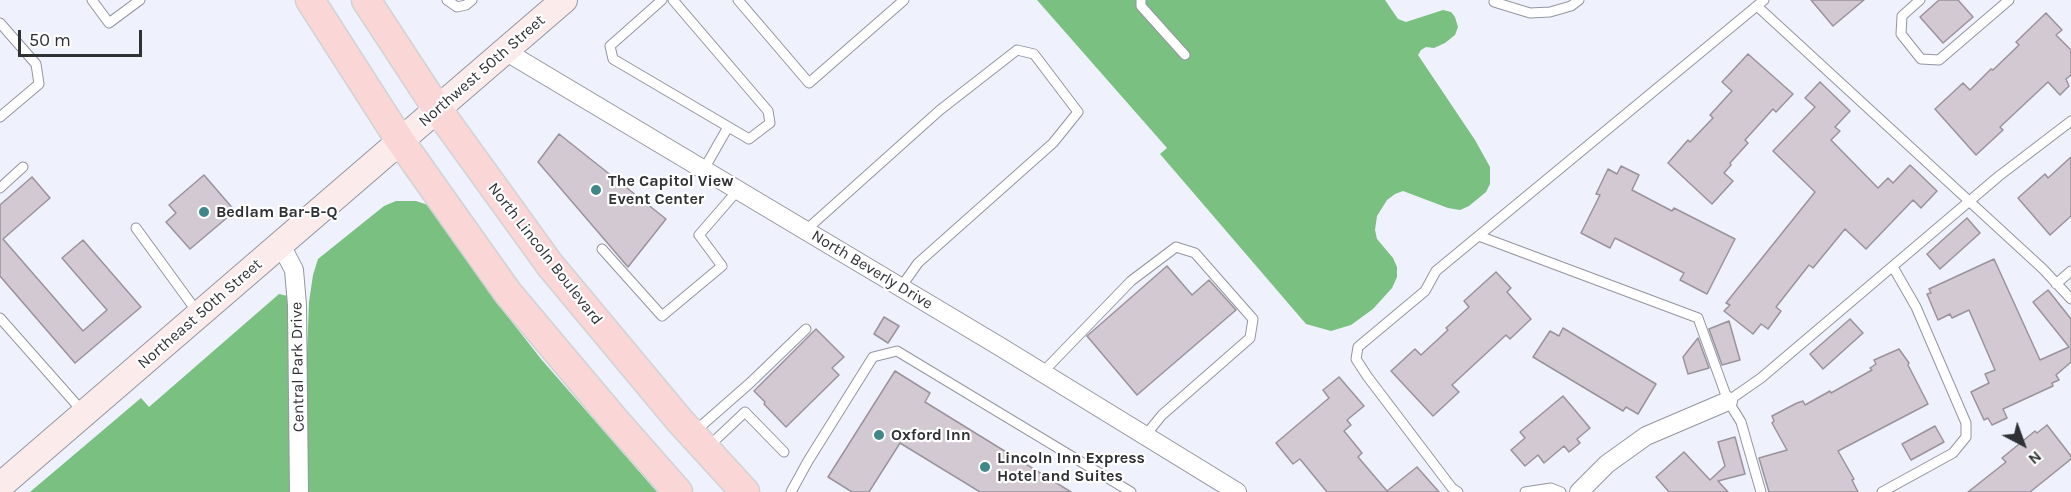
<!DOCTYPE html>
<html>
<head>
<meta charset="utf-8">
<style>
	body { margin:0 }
	#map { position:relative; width:2071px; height:492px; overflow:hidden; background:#eff1fd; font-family:Karla,sans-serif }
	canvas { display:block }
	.north { position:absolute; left:1993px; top:414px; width:60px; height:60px; -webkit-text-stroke:4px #fff; paint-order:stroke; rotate:139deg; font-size:16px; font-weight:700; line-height:24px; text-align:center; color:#303135 }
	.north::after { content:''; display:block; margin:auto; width:21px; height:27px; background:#303135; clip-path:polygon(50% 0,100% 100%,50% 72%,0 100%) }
	.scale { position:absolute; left:18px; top:30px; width:124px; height:27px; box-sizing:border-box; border:3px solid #303135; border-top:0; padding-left:8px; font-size:18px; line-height:21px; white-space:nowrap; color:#303135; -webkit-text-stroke:4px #fff; paint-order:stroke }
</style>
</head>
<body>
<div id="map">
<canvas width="2071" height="492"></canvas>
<div class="north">N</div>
<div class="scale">50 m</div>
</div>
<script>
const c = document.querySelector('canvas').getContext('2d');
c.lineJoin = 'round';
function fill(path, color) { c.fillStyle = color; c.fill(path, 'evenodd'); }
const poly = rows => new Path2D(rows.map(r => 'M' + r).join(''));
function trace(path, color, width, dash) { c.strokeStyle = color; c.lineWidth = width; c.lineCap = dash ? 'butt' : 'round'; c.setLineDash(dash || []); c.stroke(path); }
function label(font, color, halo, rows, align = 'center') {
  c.font = font + ' Karla,sans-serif'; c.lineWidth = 4.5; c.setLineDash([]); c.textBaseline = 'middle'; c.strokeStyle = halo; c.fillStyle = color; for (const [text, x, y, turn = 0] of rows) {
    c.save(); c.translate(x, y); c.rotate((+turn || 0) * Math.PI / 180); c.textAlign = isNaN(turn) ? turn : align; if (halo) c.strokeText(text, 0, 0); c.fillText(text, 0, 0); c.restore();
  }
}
fill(poly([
	[1037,0,1385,0,1398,19,1406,22,1443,10,1451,12,1455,17,1458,27,1455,35,1445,43,1434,48,1426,47,1421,50,1418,55,1475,140,1490,167,1490,184,1486,192,1469,206,1460,210,1448,208,1403,191,1395,194,1387,200,1377,216,1375,230,1377,239,1393,258,1397,267,1397,277,1392,288,1373,309,1351,325,1331,331,1306,324,1160,154,1167,148],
	[396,201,416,201,428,205,501,308,541,359,657,492,308,492,306,378,309,302,313,275,318,259,384,206],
	[279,294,292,297,289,492,30,492,141,398,149,407]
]), '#7ac081');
const building = poly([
	[1811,0,1864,0,1833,26,1811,0],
	[1939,0,1958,0,1973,17,1943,43,1920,17,1939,0],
	[2046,13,2062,30,2056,35,2071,50,2071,75,2066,79,2069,86,2060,95,2048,82,2000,127,2003,130,1976,155,1935,109,1963,83,1970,90,1991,69,1993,70,2019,45,2016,42,2046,13],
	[1748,54,1793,94,1776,112,1773,109,1745,140,1748,143,1730,163,1731,165,1724,173,1733,181,1712,204,1668,163,1688,140,1690,142,1713,118,1710,115,1732,91,1722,82,1748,54],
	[1820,82,1850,111,1835,127,1840,131,1831,140,1878,188,1888,178,1893,183,1910,165,1937,191,1921,208,1913,200,1866,249,1845,229,1813,268,1809,265,1776,307,1781,311,1768,329,1761,324,1753,334,1724,311,1730,305,1726,303,1815,192,1773,151,1815,107,1805,98,1820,82],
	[559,134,666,219,628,267,538,162,559,134],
	[2071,157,2071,216,2050,235,2018,198,2045,174,2048,178,2071,157],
	[1621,166,1639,175,1632,190,1672,211,1674,208,1735,239,1707,294,1680,280,1684,273,1615,238,1610,248,1581,233,1600,195,1596,194,1608,169,1617,174,1621,166],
	[204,175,235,211,190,249,166,222,176,213,169,205,204,175],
	[32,177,50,198,3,239,83,331,107,310,62,258,83,240,141,307,75,363,0,276,0,205,32,177],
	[1967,218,1980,233,1940,269,1927,254,1967,218],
	[1994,259,2040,360,2069,347,2033,302,2048,290,2071,319,2071,362,2056,375,2059,380,2052,383,2053,386,2003,409,2007,418,1992,425,1988,418,1984,420,1971,392,1989,383,1985,374,1995,370,1969,310,1952,318,1950,314,1938,320,1927,294,1931,293,1929,289,1994,259],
	[1167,266,1192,295,1209,280,1236,310,1137,395,1087,336,1167,266],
	[1496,272,1511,288,1507,292,1531,319,1510,339,1506,335,1452,385,1459,392,1433,416,1391,371,1415,349,1421,355,1448,330,1446,328,1469,307,1464,301,1496,272],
	[884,317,899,326,888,343,874,334,884,317],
	[1850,319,1863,333,1823,369,1810,354,1850,319],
	[1729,321,1740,360,1722,365,1709,329,1729,321],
	[1563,328,1656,384,1638,414,1626,407,1623,411,1533,357,1550,331,1559,336,1563,328],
	[816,329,844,357,832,368,839,375,786,427,764,404,765,402,754,391,816,329],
	[1698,338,1709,368,1688,374,1683,357,1698,338],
	[1899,349,1909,363,1908,365,1928,404,1838,451,1854,479,1852,480,1858,492,1769,492,1759,458,1787,450,1772,423,1774,421,1772,416,1797,403,1803,401,1805,405,1830,391,1831,393,1872,370,1870,368,1876,364,1874,360,1899,349],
	[895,371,930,393,925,402,1071,492,980,492,900,443,869,492,852,492,828,477,895,371],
	[1339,377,1364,406,1347,420,1351,425,1344,431,1362,453,1358,457,1387,491,1417,467,1439,492,1327,492,1300,459,1293,464,1276,443,1329,398,1323,390,1339,377],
	[1563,396,1590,428,1577,439,1580,443,1569,452,1564,446,1544,463,1538,455,1525,466,1511,450,1525,438,1520,432,1563,396],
	[2047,425,2071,456,2071,459,2030,492,1968,492,2006,462,2002,458,2035,431,2037,433,2047,425],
	[1935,426,1944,442,1911,460,1902,444,1935,426],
	[1735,437,1745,474,1718,481,1728,492,1669,492,1656,477,1684,452,1710,480,1725,466,1718,442,1735,437]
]);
fill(building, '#d2c9d2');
trace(building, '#9b939c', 1.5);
const service = poly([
	[92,0,109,23,140,0],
	[447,0,457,7,466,5,472,0],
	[662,0,610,46,613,59,749,139,770,123,768,111,673,0],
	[738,0,809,83,904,0],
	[1141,0,1141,6,1185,55],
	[1920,0,1902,16,1901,34,1921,59,1939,60,2009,0],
	[1494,2,1530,13,1550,12,1571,6,1579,0],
	[1757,6,2043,269,2071,299],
	[0,23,36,64,39,84,0,117],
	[704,169,728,127],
	[0,188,23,167],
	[136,228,198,313],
	[806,230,940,110,1017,50,1034,54,1078,112,1053,143,918,263,901,287],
	[1479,236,1698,318,1728,401,1741,422,1761,492],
	[602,249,662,316,722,266,699,235,738,190],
	[2056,284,2071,271],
	[0,318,84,413],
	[1042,373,1131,281,1176,247,1195,253,1253,319,1250,338,1162,415,1144,437],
	[1728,401,1761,378,1999,176,2071,121],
	[693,433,750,383,806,329],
	[709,446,745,412,784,452],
	[791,492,808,461,873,357,897,351,1131,492],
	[1458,492,1452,488,1367,376,1356,359,1358,347,1425,291,1436,271,1764,0],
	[1525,492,1551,488,1561,492],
	[1882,492,1953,453,1966,437,1966,423,1916,307,1893,267]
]);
const minor = poly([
	[505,51,999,346,1237,492],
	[281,245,294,270,297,305,299,492],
	[1579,492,1607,464,1646,436,1728,401]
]);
const secondary = poly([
	[0,486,564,0]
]);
const primary = poly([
	[310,0,401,142,508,293,613,418,678,492],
	[366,0,438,110,550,265,680,421,745,492]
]);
trace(service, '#9395a0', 11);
trace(minor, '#9395a0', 20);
trace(secondary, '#9395a0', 28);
trace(primary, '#d1d2d3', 31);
trace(service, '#fff', 9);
trace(minor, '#fff', 18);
trace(secondary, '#fcebeb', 26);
trace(primary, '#fad6d7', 28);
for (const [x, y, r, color] of [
	[596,190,6,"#408887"],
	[204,212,6,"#408887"],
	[879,435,6,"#408887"],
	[985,467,6,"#408887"]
]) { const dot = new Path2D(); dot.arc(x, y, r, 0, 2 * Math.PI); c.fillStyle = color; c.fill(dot); trace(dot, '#fff', 2); }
label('16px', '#303135', '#fff', [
	["Northwest 50th Street",482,71,-41],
	["North Lincoln Boulevard",545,254,52],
	["North Beverly Drive",872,270,31],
	["Northeast 50th Street",200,314,-41],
	["Central Park Drive",298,367,-91]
]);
label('bold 16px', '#303135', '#fff', [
	["The Capitol View",608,181],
	["Event Center",608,199],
	["Bedlam Bar-B-Q",216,212],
	["Oxford Inn",891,435],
	["Lincoln Inn Express",997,458],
	["Hotel and Suites",997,476]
], 'left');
</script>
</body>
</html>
